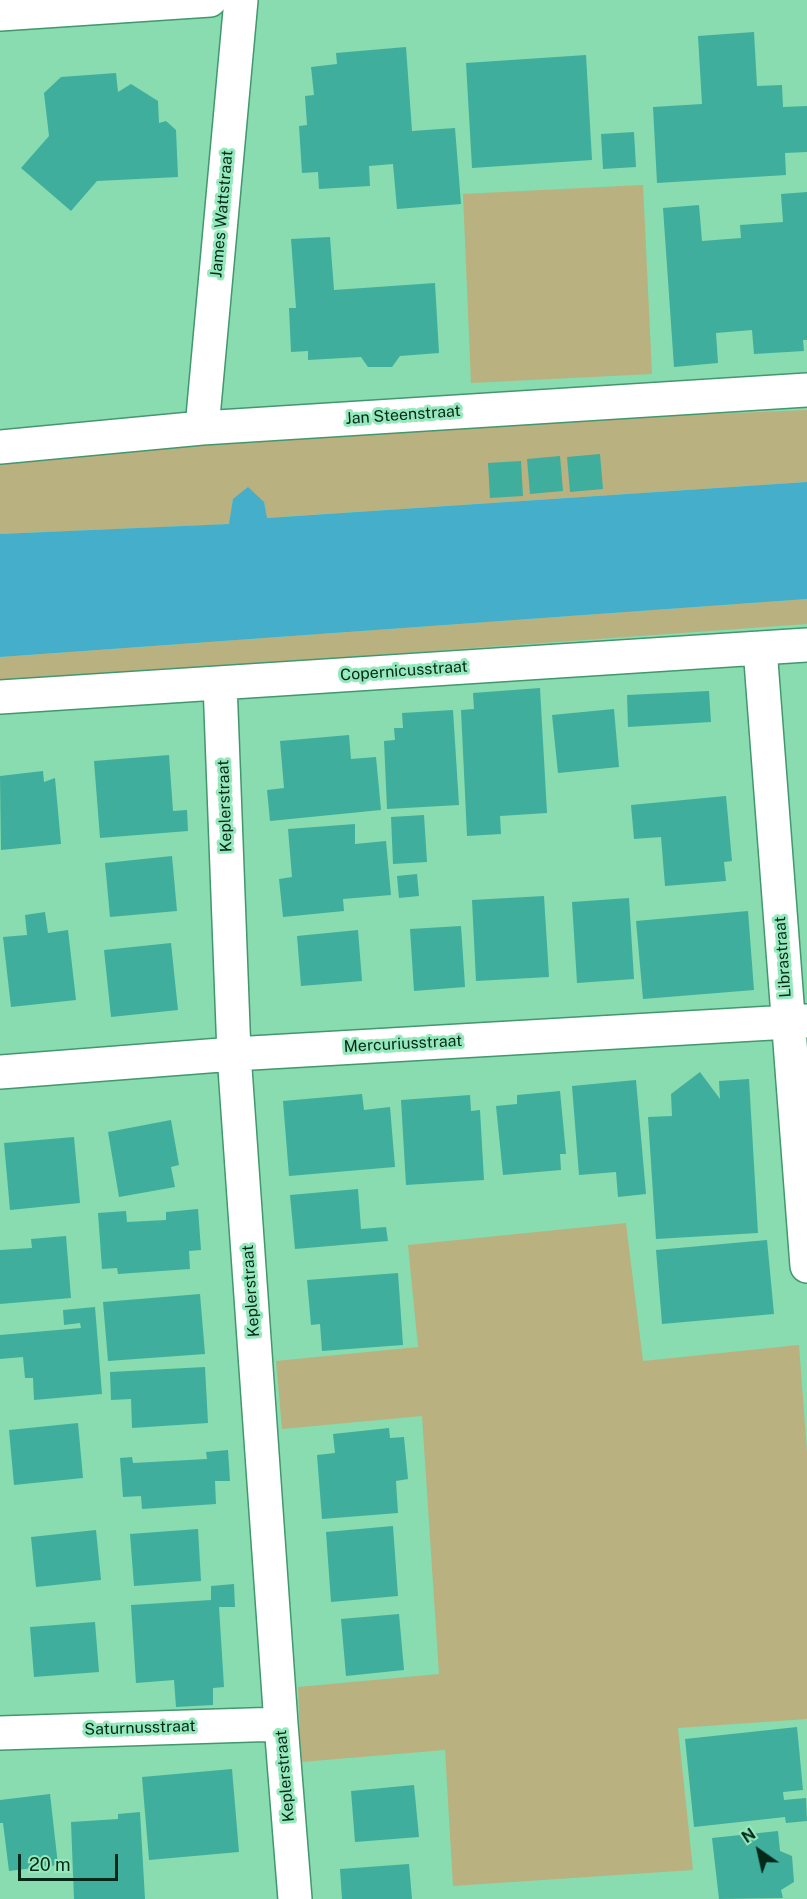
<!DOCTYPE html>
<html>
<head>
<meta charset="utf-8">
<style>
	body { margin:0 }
	#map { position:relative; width:807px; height:1899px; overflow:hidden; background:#88dcaf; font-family:"Public Sans",sans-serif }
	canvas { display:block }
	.north { position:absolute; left:729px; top:1821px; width:60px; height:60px; -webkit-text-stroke:4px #95e9bc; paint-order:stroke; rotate:326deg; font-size:16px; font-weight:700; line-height:24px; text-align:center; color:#042919 }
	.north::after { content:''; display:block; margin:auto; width:21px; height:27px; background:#042919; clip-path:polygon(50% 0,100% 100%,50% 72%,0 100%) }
	.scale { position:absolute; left:18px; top:1854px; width:100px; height:27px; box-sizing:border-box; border:3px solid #042919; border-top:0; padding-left:8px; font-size:18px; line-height:21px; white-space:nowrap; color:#042919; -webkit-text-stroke:4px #95e9bc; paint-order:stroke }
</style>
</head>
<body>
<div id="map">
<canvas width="807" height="1899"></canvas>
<div class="north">N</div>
<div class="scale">20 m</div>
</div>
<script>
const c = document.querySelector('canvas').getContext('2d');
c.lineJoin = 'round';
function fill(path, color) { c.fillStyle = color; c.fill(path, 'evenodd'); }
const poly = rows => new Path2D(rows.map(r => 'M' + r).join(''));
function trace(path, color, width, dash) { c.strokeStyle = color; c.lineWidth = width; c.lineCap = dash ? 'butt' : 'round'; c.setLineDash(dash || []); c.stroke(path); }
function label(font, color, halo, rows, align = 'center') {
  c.font = font + ' "Public Sans",sans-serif'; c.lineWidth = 6; c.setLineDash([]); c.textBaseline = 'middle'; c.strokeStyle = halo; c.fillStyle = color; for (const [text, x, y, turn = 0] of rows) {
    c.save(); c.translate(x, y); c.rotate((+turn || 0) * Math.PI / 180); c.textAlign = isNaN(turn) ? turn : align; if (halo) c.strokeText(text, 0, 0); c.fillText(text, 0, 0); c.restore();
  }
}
fill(poly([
	[643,185,652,374,471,383,463,194],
	[807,410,807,482,266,518,233,499,230,524,0,534,0,461,290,439,640,417],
	[807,599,807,624,0,682,0,657],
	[626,1223,643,1361,799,1345,807,1452,807,1719,678,1728,693,1870,453,1886,445,1750,301,1762,298,1687,439,1674,422,1416,282,1429,276,1361,418,1347,408,1245]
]), '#b9b180');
fill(poly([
	[807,482,807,599,0,657,0,534,229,524,233,499,248,487,264,502,267,518]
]), '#45aecb');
fill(poly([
	[754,32,757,86,782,85,783,107,807,106,807,152,785,153,786,175,657,183,653,107,702,104,698,36],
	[406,47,412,131,455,128,461,204,397,209,393,164,369,166,370,186,319,189,318,172,302,173,299,126,307,125,305,96,314,95,311,67,337,64,336,53],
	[586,55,592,160,472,168,466,63],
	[116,73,118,92,131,84,158,101,159,123,166,121,176,130,178,177,97,181,71,211,21,168,49,136,44,93,61,77],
	[634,132,636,167,603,169,601,134],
	[807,192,807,340,803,340,804,351,754,354,752,330,716,333,718,363,674,367,663,208,699,205,702,241,741,238,740,225,783,222,781,194],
	[330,237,334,290,435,283,439,353,400,356,392,367,368,367,361,357,308,360,308,351,291,352,289,308,296,308,291,239],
	[600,454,603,489,570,492,567,457],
	[560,456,563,491,530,494,527,459],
	[521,461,523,496,490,498,488,463],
	[540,688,547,813,500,816,501,834,467,836,461,710,474,709,473,693],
	[709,691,711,722,628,727,627,695],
	[614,709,619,767,558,773,552,715],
	[453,710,459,805,387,809,384,741,395,740,394,728,403,728,402,713],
	[349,735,351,759,376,757,381,810,270,821,267,790,284,788,280,741],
	[169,755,173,811,187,810,188,831,100,838,94,761],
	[43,771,44,782,55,778,61,844,1,850,0,776],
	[726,796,732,861,724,862,726,881,665,886,661,837,634,839,631,805],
	[424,815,427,862,393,864,391,817],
	[355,824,355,844,386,841,391,895,343,899,344,911,283,917,279,879,292,877,288,829],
	[172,856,177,911,110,917,105,863],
	[417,874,419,896,399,898,397,876],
	[544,896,549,977,476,981,472,900],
	[629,898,634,979,577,983,572,902],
	[748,911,754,990,643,999,636,921],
	[45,912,48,933,68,930,76,1000,11,1007,3,937,27,935,25,915],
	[461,926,465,987,414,991,410,929],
	[358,930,362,981,301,986,297,936],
	[171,943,178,1010,111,1017,104,950],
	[700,1072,720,1099,719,1081,749,1079,758,1233,656,1239,648,1117,672,1116,671,1094],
	[636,1080,646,1194,618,1197,616,1172,579,1175,572,1086],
	[560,1091,566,1154,560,1154,561,1170,503,1175,496,1106,517,1104,517,1095],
	[362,1094,364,1110,390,1107,395,1167,289,1176,283,1101],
	[470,1095,471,1111,480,1110,484,1180,406,1185,401,1100],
	[171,1120,179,1165,171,1167,175,1187,119,1197,108,1132],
	[74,1137,80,1203,10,1210,4,1143],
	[358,1189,361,1229,386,1227,388,1241,295,1249,290,1195],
	[198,1209,201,1250,189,1251,190,1269,118,1274,117,1268,102,1269,98,1213,126,1211,127,1222,166,1220,166,1212],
	[66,1236,71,1298,0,1304,0,1250,32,1248,31,1239],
	[767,1240,774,1314,662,1324,656,1250],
	[398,1273,403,1345,322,1351,320,1324,311,1325,307,1280],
	[200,1294,205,1354,108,1361,103,1302],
	[95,1307,102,1394,34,1400,33,1378,25,1378,23,1357,0,1359,0,1335,81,1328,80,1323,64,1325,63,1310],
	[205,1367,208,1423,132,1428,131,1399,111,1400,110,1372],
	[78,1423,83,1478,14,1485,9,1430],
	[389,1428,390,1438,404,1437,408,1479,396,1481,398,1513,322,1519,317,1455,335,1453,333,1434],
	[228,1450,230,1481,215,1481,216,1504,142,1509,141,1496,123,1497,120,1458,132,1457,133,1463,207,1459,206,1452],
	[393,1526,398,1596,331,1602,326,1532],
	[198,1529,201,1581,134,1586,130,1534],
	[96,1530,101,1580,36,1587,31,1537],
	[234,1584,235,1607,219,1607,224,1687,213,1688,213,1705,176,1707,174,1680,136,1683,131,1605,211,1600,211,1586],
	[399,1614,404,1670,346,1676,341,1619],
	[95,1622,99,1672,34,1677,30,1627],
	[797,1727,803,1790,783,1792,784,1800,806,1798,807,1821,786,1823,785,1817,694,1827,685,1739],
	[232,1769,239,1852,149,1860,142,1777],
	[414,1785,419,1837,355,1842,351,1791],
	[50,1794,58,1865,9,1871,3,1823,0,1823,0,1800],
	[140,1812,145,1899,74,1899,71,1822,118,1819,118,1814],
	[778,1831,780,1851,792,1856,794,1882,781,1890,783,1898,719,1899,712,1838],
	[409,1864,412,1899,342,1899,340,1869]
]), '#40ae9c');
const minor = poly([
	[0,14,210,0],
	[202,428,241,0],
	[0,447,202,428,807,390],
	[760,648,807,1266],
	[220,683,234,1054,281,1724,295,1899],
	[0,697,807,645],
	[0,1072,234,1054,807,1021],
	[0,1733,281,1724]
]);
trace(minor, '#43976e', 36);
trace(minor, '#fff', 33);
label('16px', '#042919', '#95e9bc', [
	["James Wattstraat",222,214,-85],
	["Jan Steenstraat",403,415,-4],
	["Copernicusstraat",404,671,-4],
	["Keplerstraat",225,806,-92],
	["Librastraat",783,957,-94],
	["Mercuriusstraat",403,1044,-3],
	["Keplerstraat",251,1291,-94],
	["Saturnusstraat",140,1728,-2],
	["Keplerstraat",285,1776,-95]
]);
</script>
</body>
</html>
